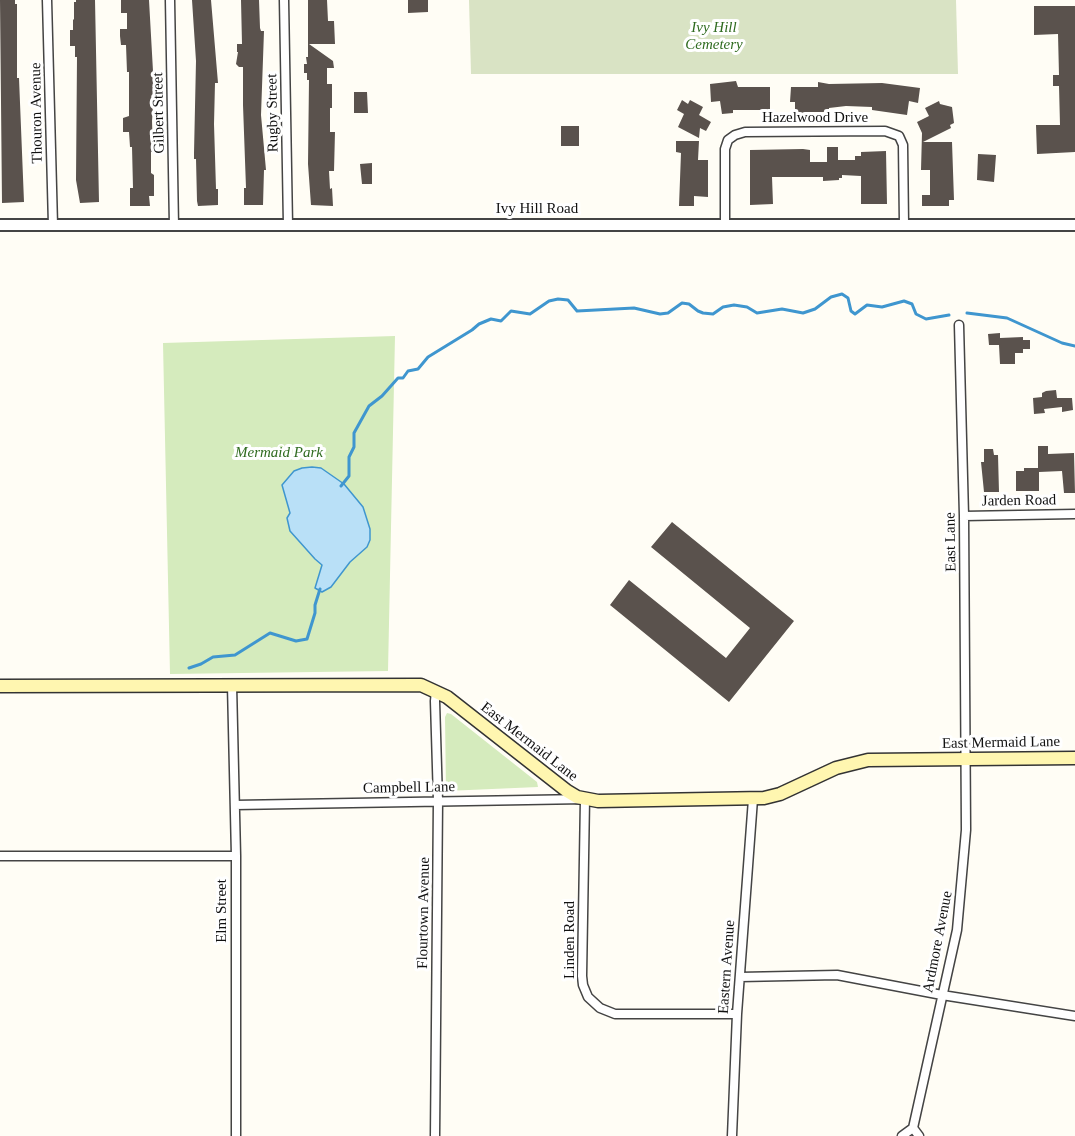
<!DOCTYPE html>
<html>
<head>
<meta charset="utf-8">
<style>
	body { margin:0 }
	canvas { display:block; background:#fffdf5 }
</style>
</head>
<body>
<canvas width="1075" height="1136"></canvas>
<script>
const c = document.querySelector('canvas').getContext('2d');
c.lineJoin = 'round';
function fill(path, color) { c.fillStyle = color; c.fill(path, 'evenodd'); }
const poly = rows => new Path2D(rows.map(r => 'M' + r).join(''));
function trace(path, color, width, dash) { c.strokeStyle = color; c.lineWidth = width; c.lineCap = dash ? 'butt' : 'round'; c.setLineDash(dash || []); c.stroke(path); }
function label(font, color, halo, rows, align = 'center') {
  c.font = font + ' Georgia,serif'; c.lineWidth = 6; c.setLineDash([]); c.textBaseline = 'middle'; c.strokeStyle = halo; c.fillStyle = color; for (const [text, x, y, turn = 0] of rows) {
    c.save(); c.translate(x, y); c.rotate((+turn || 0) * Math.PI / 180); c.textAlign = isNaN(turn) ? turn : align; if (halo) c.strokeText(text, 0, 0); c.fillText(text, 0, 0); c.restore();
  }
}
fill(poly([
	[395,336,388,671,170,674,163,343],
	[447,713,451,714,537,782,538,787,446,791,445,717]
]), '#d5ebbd');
fill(poly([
	[469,0,956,0,958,74,471,74]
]), '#d9e3c4');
const water = poly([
	[312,467,321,468,344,484,363,507,370,529,370,540,367,547,350,562,331,587,322,592,315,588,322,565,315,559,290,531,287,518,290,513,282,485,294,471,302,468,312,467]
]);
fill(water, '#b9e0f7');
trace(water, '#3f96cf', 1.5);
trace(poly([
	[967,313,1007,318,1062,343,1075,346],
	[341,486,349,476,349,457,354,447,354,433,369,406,382,396,398,378,403,378,408,371,418,369,428,357,472,330,479,324,491,319,501,321,511,311,530,314,549,301,558,299,568,300,577,311,634,308,660,314,668,313,682,303,689,304,698,311,703,313,713,314,723,307,734,305,747,307,757,313,782,309,803,313,815,309,831,297,842,294,848,298,851,311,855,314,867,305,882,307,904,301,912,304,916,314,926,319,949,315],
	[189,668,201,664,213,657,235,655,270,633,296,641,307,639,315,613,315,605,320,589]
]), '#3f96cf', 3);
fill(poly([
	[0,0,15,0,15,4,17,4,17,78,19,78,24,202,2,203],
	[76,0,95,0,99,202,80,203,76,180,77,57,75,57,75,46,70,46,70,30,73,30,73,20,74,19,74,2,76,2],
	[121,0,149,0,154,89,152,121,153,152,151,152,151,173,154,175,154,196,149,196,150,206,130,206,130,188,133,188,132,147,130,147,129,132,123,132,123,118,129,116,129,72,127,72,126,45,121,45,120,36,120,29,127,29,127,13,121,13],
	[192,0,211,0,218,83,215,83,214,124,216,189,218,189,218,205,198,206,197,201,196,159,194,159,194,153,196,61],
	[241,0,259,0,260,28,261,31,264,31,261,115,266,170,264,170,263,205,244,205,244,188,246,188,243,105,243,67,239,67,236,64,238,52,237,52,237,44,242,44],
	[308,0,327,0,328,21,334,21,335,44,309,44,333,61,334,68,327,68,327,84,332,84,332,108,330,108,330,132,335,132,334,171,329,171,330,189,332,188,333,206,311,205,308,164,309,80,307,80,307,73,304,73,304,64,307,64,306,57,308,57],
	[408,0,428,0,428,12,408,13],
	[1034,6,1075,6,1075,152,1037,154,1036,125,1060,125,1059,86,1053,86,1053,75,1059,75,1058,34,1034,35],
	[736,81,738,87,770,87,770,110,733,110,733,113,722,114,720,101,711,102,710,84],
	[818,82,829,84,882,83,920,88,918,103,909,101,907,115,872,110,872,107,846,106,829,108,829,112,806,112,806,115,795,115,795,102,790,102,791,87,818,87],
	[354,92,367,92,368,113,354,113],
	[682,100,688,104,690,100,703,107,699,115,711,122,706,131,700,128,699,138,678,127,684,114,677,110],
	[939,101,940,104,952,107,954,123,950,125,951,128,923,142,952,142,954,200,949,200,949,206,922,206,922,195,930,195,930,170,921,170,922,133,917,122,929,116,925,108],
	[561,126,579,126,579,146,561,146],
	[676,141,699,141,698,160,708,160,708,197,694,196,694,206,679,206,681,153,676,152],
	[827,147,838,147,838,160,855,160,855,156,861,156,861,152,886,151,887,204,861,204,861,176,842,175,842,178,839,178,839,180,823,181,823,177,772,177,773,204,750,205,750,150,803,149,810,150,810,162,827,162],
	[978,154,996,155,994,182,977,180],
	[372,163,372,184,362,184,360,164],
	[1000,333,1000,338,1023,337,1023,340,1030,340,1030,349,1023,349,1023,353,1015,353,1015,364,1000,364,999,345,989,345,988,334],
	[1056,390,1057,398,1072,398,1073,410,1062,412,1062,407,1044,409,1045,413,1034,414,1033,398,1042,397,1042,393,1046,391],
	[1038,446,1048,446,1048,454,1074,453,1075,493,1064,493,1062,471,1039,472,1039,491,1016,491,1016,471,1024,471,1024,468,1038,468],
	[984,449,993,449,994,455,998,455,999,492,984,492,981,462,984,462],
	[672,522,794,621,729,702,610,605,629,580,726,658,750,628,651,547]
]), '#5a524d');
const minor = poly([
	[47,0,53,225],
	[170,0,174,226],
	[284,0,288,225],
	[725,223,725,149,728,140,735,135,745,132,885,131,899,136,903,145,904,224],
	[964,516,1075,514],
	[232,685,236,856,236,1136],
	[235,805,585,799,582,976,583,985,588,997,600,1008,615,1014,737,1014],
	[0,856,236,856],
	[740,977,837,975,942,995,1075,1016],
	[913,1128,957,930,966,830,964,516,959,325],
	[435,1136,438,801,435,701,436,691],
	[732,1136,737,1014,753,799],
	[902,1136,913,1128,919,1136]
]);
const tertiary = poly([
	[0,225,1075,225]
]);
const secondary = poly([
	[0,686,421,685,447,697,567,791,577,797,598,801,764,798,780,794,836,768,868,760,1075,758]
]);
trace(minor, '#444', 11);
trace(tertiary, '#444', 14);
trace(secondary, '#333', 15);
trace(minor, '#fff', 8);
trace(tertiary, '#fff', 10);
trace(secondary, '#fff6b0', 12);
label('italic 15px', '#2f6b1f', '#fff', [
	["Ivy Hill",714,28],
	["Cemetery",714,45],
	["Mermaid Park",279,453]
]);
label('15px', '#111', '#fff', [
	["Thouron Avenue",37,113,-91],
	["Gilbert Street",159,113,-91],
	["Rugby Street",273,113,-91],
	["Hazelwood Drive",815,118],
	["Ivy Hill Road",537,209],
	["Jarden Road",1019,501,-1],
	["East Lane",951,542,-91],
	["East Mermaid Lane",529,742,38],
	["East Mermaid Lane",1001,743,-1],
	["Campbell Lane",409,788,-1],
	["Elm Street",222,911,-90],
	["Flourtown Avenue",424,913,-89],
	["Linden Road",570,940,-90],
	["Ardmore Avenue",938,942,-79],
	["Eastern Avenue",727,967,-86]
]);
</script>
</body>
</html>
